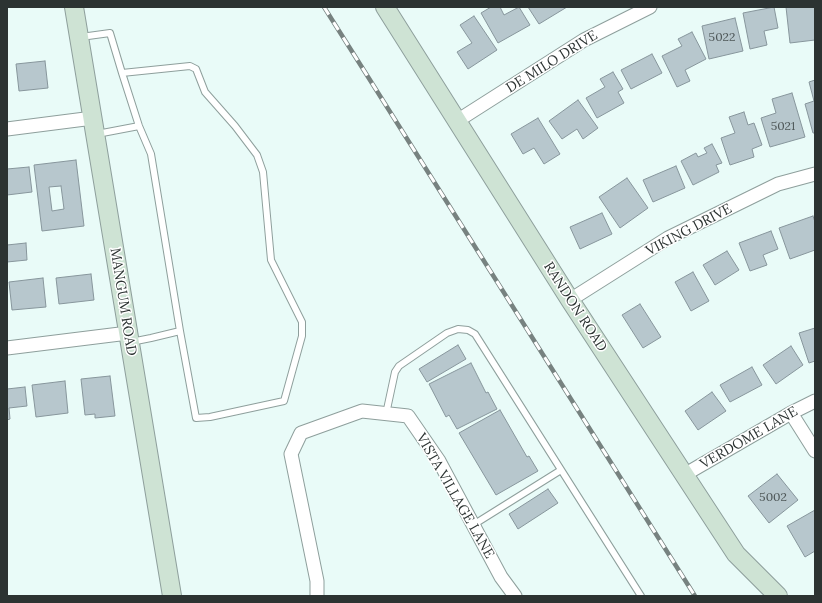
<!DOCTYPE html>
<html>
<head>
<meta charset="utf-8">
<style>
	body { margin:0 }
	#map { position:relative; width:822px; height:603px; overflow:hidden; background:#e9fbf8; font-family:Lora,serif }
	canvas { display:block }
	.frame { position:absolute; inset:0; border:8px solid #2c3332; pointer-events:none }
</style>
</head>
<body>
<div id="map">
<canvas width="822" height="603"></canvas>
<div class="frame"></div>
</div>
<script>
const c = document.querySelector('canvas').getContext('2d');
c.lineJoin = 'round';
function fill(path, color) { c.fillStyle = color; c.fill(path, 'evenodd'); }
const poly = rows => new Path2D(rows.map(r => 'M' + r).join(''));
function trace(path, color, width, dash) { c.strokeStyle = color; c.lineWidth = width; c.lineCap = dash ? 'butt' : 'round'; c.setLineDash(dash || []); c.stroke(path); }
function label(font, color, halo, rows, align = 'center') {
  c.font = font + ' Lora,serif'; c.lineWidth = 3; c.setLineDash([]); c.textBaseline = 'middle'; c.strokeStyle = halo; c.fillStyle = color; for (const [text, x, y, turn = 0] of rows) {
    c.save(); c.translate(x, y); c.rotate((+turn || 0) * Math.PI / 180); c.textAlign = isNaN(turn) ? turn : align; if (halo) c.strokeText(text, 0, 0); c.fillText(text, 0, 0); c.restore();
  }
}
const building = poly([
	[491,7,500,7,504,15,519,7,530,25,498,43,481,13,491,7],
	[528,7,567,7,539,24,528,7],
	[774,7,778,28,764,31,767,45,750,49,743,13,774,7],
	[786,7,815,7,815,40,790,43,786,7],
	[474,16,497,50,468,69,457,52,472,43,460,25,474,16],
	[735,18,743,51,709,59,702,26,735,18],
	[692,32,706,59,685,70,690,81,677,87,662,56,682,46,678,39,692,32],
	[652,54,662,73,631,89,621,70,652,54],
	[45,61,48,88,19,91,16,64,45,61],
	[613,72,623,89,618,92,624,103,597,118,586,98,605,87,600,79,613,72],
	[815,80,815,133,813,133,805,104,814,101,809,82,815,80],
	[792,93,805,137,770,147,761,118,776,113,772,99,792,93],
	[578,100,598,128,583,139,577,129,562,139,549,121,578,100],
	[744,112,748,125,754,123,762,145,752,149,754,157,730,165,721,138,735,133,729,117,744,112],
	[538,118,560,154,544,164,534,148,523,154,511,134,538,118],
	[712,144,722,163,716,165,719,172,693,185,681,161,696,153,698,157,707,153,704,148,712,144],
	[76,160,84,226,42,231,34,165,76,160],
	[61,186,64,209,52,211,49,187,61,186],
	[676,166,685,188,653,202,643,180,676,166],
	[29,167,32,192,7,195,7,169,29,167],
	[627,178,648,208,620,228,599,197,627,178],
	[602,213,612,234,580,249,570,227,602,213],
	[813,216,815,222,815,250,790,259,779,228,813,216],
	[771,231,778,249,763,255,767,265,750,271,739,243,771,231],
	[26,243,27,260,7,262,7,245,26,243],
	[727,251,739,270,715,285,703,265,727,251],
	[693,272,709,301,691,311,675,282,693,272],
	[91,274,94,300,59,304,56,278,91,274],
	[43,278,46,307,12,310,9,282,43,278],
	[640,304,661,337,643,348,622,315,640,304],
	[815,328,815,361,809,363,799,333,815,328],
	[458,345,466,359,427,382,419,369,458,345],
	[791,346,803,365,776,384,763,365,791,346],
	[471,363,486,393,488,392,497,409,457,429,449,415,446,417,429,384,471,363],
	[752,367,762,385,730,402,720,385,752,367],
	[110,376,115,416,95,418,95,414,85,415,81,379,110,376],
	[65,381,68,413,36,417,32,385,65,381],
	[25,387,27,406,9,408,10,419,7,420,7,389,25,387],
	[712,392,726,411,698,430,685,411,712,392],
	[500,410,527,457,529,456,538,471,496,495,459,433,500,410],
	[777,474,798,500,769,523,748,496,777,474],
	[548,489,558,503,518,529,509,514,548,489],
	[815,510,815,551,805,557,787,526,815,510]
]);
fill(building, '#b7c7cd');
trace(building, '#87969c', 1);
const lane = poly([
	[81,37,110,33,122,73,139,126,151,154,180,331,196,418,210,417,284,401,302,336,302,322,271,260,263,172,257,155,235,126,205,92,196,69,190,66,122,73],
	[97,134,139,126],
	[131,342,151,338,180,331],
	[386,414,395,372,399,366,447,333,458,329,468,330,475,334,641,596],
	[473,525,561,470]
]);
const street = poly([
	[457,121,584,40,650,7],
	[7,129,93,118],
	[570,300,668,238,778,184,815,174],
	[7,348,128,333],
	[791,413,815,451],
	[684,475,791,413,815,401],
	[317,596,317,581,291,454,301,433,362,411,408,416,439,461,501,577,515,596]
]);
const secondary = poly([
	[74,7,172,596],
	[385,7,570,300,736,554,778,596]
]);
trace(lane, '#8e9f9c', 8);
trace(street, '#8e9f9c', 15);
trace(secondary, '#8e9f9c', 20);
trace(lane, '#fff', 6);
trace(street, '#fff', 13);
trace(secondary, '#cee3d4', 18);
const rail = poly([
	[324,7,695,596]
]);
trace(rail, '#778280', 4.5);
trace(rail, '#fff', 3, [9]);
label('12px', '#4f5859', null, [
	["5022",722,38],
	["5021",783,127],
	["5002",773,498]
]);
label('14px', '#2c3332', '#fff', [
	["DE MILO DRIVE",552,62,-32],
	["VIKING DRIVE",689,230,-28],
	["MANGUM ROAD",123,302,81],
	["RANDON ROAD",575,307,57],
	["VERDOME LANE",749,438,-30],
	["VISTA VILLAGE LANE",455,496,60]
]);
</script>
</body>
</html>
